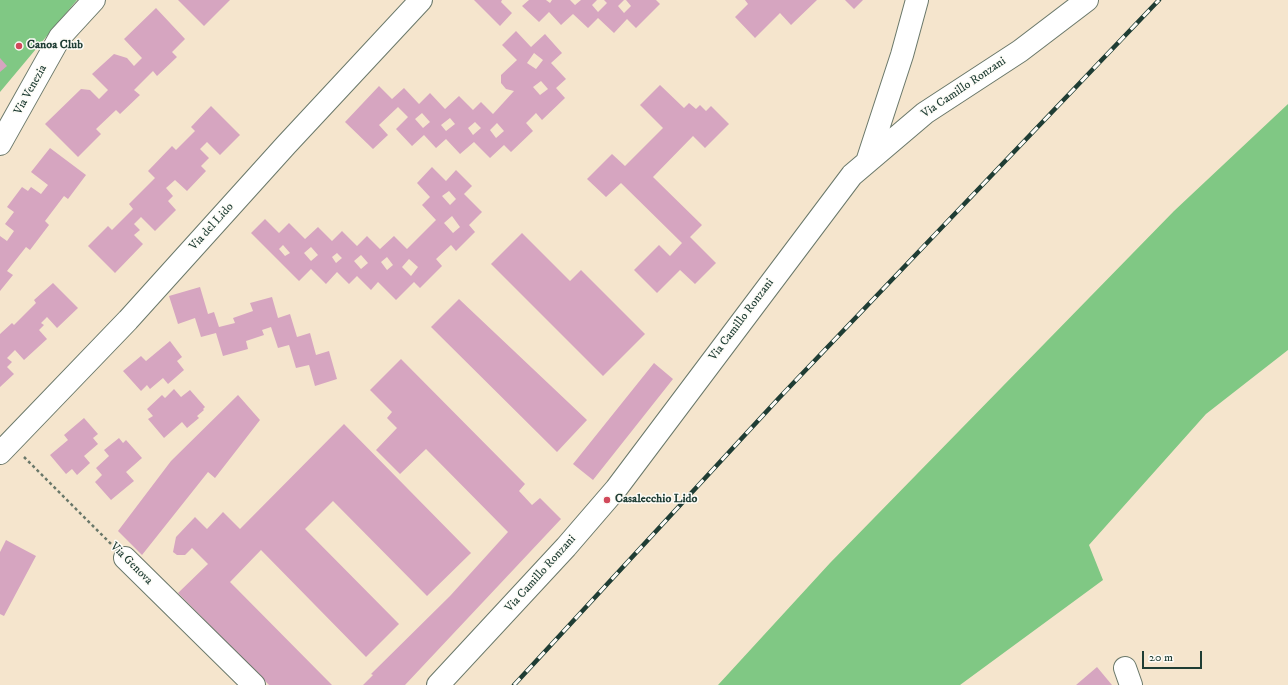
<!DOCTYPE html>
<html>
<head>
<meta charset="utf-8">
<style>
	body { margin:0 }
	#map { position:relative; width:1288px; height:685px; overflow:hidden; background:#f5e5cd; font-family:"IM FELL DW Pica",serif }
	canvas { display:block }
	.scale { position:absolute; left:1142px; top:651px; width:60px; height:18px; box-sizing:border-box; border:2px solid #1f3d34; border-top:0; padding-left:5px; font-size:12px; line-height:14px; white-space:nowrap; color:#1f3d34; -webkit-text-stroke:3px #fdfcf7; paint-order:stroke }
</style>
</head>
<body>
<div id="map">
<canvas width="1288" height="685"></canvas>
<div class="scale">20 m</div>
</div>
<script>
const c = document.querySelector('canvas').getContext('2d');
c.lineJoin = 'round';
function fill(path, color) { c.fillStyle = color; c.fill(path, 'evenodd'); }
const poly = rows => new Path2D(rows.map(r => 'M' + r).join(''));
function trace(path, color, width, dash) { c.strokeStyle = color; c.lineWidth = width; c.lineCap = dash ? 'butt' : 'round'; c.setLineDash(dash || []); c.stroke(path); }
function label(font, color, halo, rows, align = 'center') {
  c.font = font + ' "IM FELL DW Pica",serif'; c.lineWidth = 3; c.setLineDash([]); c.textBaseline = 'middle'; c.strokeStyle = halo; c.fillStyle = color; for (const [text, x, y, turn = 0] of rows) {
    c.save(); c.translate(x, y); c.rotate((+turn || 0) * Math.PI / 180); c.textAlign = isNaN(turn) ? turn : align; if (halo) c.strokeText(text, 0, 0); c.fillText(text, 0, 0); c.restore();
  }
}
fill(poly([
	[0,0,77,0,0,92],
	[1288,104,1288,350,1206,414,1089,545,1103,580,960,685,718,685,830,563,1174,211]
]), '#80c884');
fill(poly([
	[178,0,230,0,204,26],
	[474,0,502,0,501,2,512,13,500,26],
	[529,0,546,0,550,3,552,0,570,0,575,5,581,0,597,0,592,5,598,12,607,3,604,0,624,0,618,6,624,13,631,6,626,0,656,0,660,4,636,28,627,19,614,33,598,18,588,28,573,14,561,25,549,12,539,22,522,6],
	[745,0,817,0,791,25,780,13,755,38,735,17,748,4],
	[845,0,863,0,854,9],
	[156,8,185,39,172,52,177,57,157,76,153,71,134,90,140,95,120,114,116,110,96,129,101,134,78,157,45,124,81,89,90,90,99,99,108,90,92,74,114,54,127,58,134,66,142,58,124,39],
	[516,31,531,47,545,34,562,53,551,63,566,79,556,88,565,98,542,120,536,113,526,123,533,131,511,152,504,145,490,158,474,142,460,154,446,139,436,148,424,135,412,146,396,129,408,117,398,107,379,125,388,135,373,149,345,122,379,86,392,99,404,88,419,104,430,93,445,109,459,96,473,110,481,102,493,114,514,91,506,89,501,83,501,75,517,60,502,45],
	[534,53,543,60,536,69,527,63],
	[541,81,548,89,540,95,533,87],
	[422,113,430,122,423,128,415,119],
	[450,118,455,124,446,131,441,125],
	[475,122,481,128,473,135,468,128],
	[497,123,504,131,496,138,490,130],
	[0,58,7,66,0,72],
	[660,85,684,108,689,103,696,109,700,105,706,111,711,106,729,124,705,148,693,136,653,177,702,225,690,237,716,263,695,284,680,270,657,293,634,270,659,245,670,256,682,243,621,183,606,197,587,179,612,154,625,166,663,128,640,105],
	[211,106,240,135,220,155,207,142,200,149,209,158,201,166,206,171,187,191,175,180,166,188,173,196,168,201,176,210,155,231,141,217,134,224,140,230,134,235,143,244,115,273,88,246,108,226,112,230,133,209,129,204,155,178,148,171,172,146,176,150,195,131,191,127],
	[50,148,86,175,68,199,64,196,45,221,49,225,30,250,26,247,7,271,13,275,0,291,0,236,7,241,14,231,5,224,14,212,7,207,22,187,28,191,31,187,41,194,48,185,31,172],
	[432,167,446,181,456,170,472,186,464,194,482,212,469,225,475,232,456,251,451,245,436,259,442,266,420,288,414,282,396,300,378,282,371,290,357,276,349,284,337,272,326,284,311,269,299,281,251,233,265,219,279,233,289,223,305,239,318,227,332,241,342,231,357,246,367,236,380,249,394,236,407,249,436,220,422,205,430,197,417,183],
	[449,191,456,199,450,205,442,196],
	[452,216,460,227,453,233,444,223],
	[283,245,290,253,285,256,279,249],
	[311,247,318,255,311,261,304,253],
	[337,253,342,258,336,263,332,257],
	[361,255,368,263,361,269,354,261],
	[387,257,393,265,387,270,381,262],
	[409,259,418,267,411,276,402,267],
	[522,233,570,281,581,270,645,334,603,376,491,264],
	[53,283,78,308,57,328,47,317,41,323,44,325,39,330,47,339,24,360,15,350,7,358,12,362,7,367,14,374,0,387,0,334,12,323,14,325,36,303,34,300],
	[200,287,208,314,214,312,219,327,235,323,233,318,253,311,250,303,272,297,278,318,290,314,297,337,310,333,316,355,329,351,337,379,315,386,309,365,296,368,289,345,278,348,271,327,262,330,264,335,246,341,248,349,223,356,216,333,201,337,195,318,178,324,169,296],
	[459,299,587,420,557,452,431,327],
	[170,341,182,357,177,361,184,370,168,384,163,378,150,389,147,385,141,391,123,371,141,356,146,361],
	[401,359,525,484,519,491,532,505,540,498,561,519,405,685,363,685,373,675,371,674,450,596,508,532,426,449,400,474,376,450,397,428,387,418,392,412,370,390],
	[654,363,673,379,593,480,573,464],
	[174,389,181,397,190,390,205,407,203,409,204,410,197,416,199,418,187,428,182,422,164,438,148,419,153,416,147,409,162,395,165,398],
	[238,395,260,420,215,478,208,472,142,555,118,531,171,461],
	[84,418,98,434,93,438,98,444,84,456,90,463,77,475,72,469,66,474,50,455,68,440,64,435],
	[344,424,471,553,427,596,333,501,305,529,399,624,366,657,261,550,230,582,332,685,269,685,178,593,208,564,192,548,185,555,177,555,173,552,176,537,195,517,207,529,223,512,240,529],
	[119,438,123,443,126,440,142,458,126,472,134,481,111,500,95,482,102,475,96,468,109,456,104,450],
	[6,540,36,556,4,616,0,614,0,552],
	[1097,667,1112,685,1076,685]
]), '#d6a5c0');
const minor = poly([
	[0,144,60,37,94,0],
	[867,162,902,55,917,0],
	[0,453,128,320,286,145,421,0],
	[125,558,254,685],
	[1125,668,1131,685],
	[438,685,566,547,616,489,852,175,925,113,1020,51,1087,0]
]);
trace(minor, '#6a786a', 24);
trace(poly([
	[24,457,111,544]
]), '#6a786a', 2.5, [3, 3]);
trace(minor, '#fff', 22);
const rail = poly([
	[514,685,779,398,1159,0]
]);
trace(rail, '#1f3d34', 4.5);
trace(rail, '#fdfcf7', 3, [9]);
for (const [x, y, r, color] of [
	[19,46,4,"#d1495b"],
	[607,500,4,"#d1495b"]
]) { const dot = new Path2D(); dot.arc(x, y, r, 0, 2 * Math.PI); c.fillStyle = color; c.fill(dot); trace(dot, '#fdfcf7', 1.5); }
label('bold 12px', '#1f3d34', '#fdfcf7', [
	["Canoa Club",27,46],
	["Casalecchio Lido",615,500]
], 'left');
label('12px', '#1f3d34', '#fdfcf7', [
	["Via Camillo Ronzani",964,88,-34],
	["Via Venezia",31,90,-61],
	["Via del Lido",212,227,-48],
	["Via Camillo Ronzani",742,320,-53],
	["Via Genova",131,564,45],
	["Via Camillo Ronzani",541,574,-48]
]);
</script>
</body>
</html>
